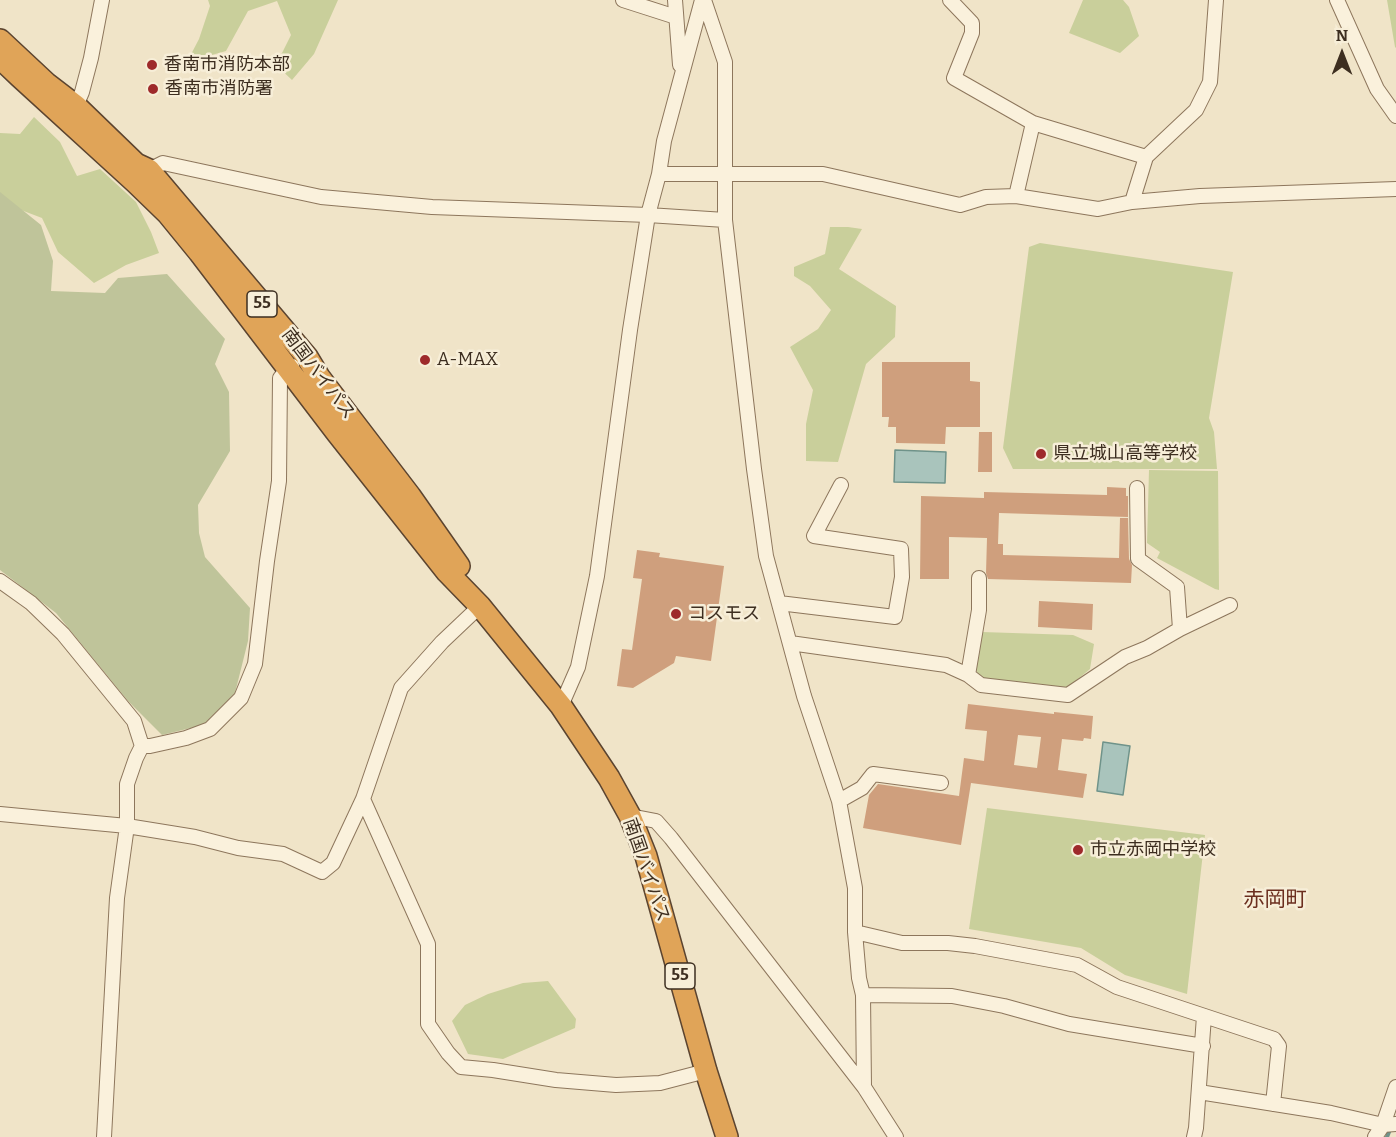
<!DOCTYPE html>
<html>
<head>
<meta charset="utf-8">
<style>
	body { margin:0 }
	#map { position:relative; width:1396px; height:1137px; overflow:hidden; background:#f0e4c8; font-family:Bitter,serif }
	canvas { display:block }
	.north { position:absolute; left:1312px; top:24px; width:60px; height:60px; -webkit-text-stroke:4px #f7eed8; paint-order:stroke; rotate:0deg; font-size:16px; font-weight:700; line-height:24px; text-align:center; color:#3d2e20 }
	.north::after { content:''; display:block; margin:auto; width:21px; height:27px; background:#3d2e20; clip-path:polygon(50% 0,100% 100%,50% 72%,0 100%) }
</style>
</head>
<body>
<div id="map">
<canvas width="1396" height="1137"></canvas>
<div class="north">N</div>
</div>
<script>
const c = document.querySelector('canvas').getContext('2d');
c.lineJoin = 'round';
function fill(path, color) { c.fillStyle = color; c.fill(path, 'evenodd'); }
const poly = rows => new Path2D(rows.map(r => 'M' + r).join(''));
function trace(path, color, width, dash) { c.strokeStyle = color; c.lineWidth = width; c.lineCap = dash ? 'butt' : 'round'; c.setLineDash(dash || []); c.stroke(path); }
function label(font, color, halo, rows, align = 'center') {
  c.font = font + ' Bitter,"Noto Sans JP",serif'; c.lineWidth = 5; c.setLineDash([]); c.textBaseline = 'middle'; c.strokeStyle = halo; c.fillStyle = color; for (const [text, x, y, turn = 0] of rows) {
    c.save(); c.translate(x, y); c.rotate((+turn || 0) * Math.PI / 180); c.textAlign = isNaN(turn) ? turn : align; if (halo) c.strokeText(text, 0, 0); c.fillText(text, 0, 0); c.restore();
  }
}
fill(poly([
	[208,0,338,0,314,54,292,80,276,65,291,35,277,1,248,11,226,51,187,62,199,39,210,6],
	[1083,0,1123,0,1129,7,1139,36,1120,53,1069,33],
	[1387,0,1396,0,1396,48,1395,47],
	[34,117,60,142,77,176,100,169,136,202,151,232,159,253,126,265,94,283,58,252,42,218,0,202,0,133,20,134],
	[830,227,848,227,862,229,839,269,896,306,895,337,866,364,838,462,806,461,806,424,813,390,790,347,818,329,831,310,810,286,794,276,794,267,825,254],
	[1040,243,1233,272,1209,418,1214,432,1217,469,1013,469,1003,448,1029,247],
	[1149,470,1218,471,1219,590,1215,589,1157,558,1160,552,1147,543],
	[982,632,1073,635,1094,644,1090,669,1066,689,981,680,976,670],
	[987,808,1205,835,1187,994,1125,975,1081,948,969,929],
	[548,981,576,1019,575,1028,503,1059,468,1054,452,1021,465,1005,488,994,523,983]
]), '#c9cf9b');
fill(poly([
	[0,192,41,225,53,261,51,291,105,293,118,278,167,274,225,339,215,364,229,392,230,451,198,505,199,533,205,557,250,608,248,641,235,693,203,725,162,735,128,701,56,613,0,570]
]), '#bfc49a');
const water = poly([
	[895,450,946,452,945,483,894,482,895,450],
	[1103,742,1130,746,1123,795,1097,791,1103,742]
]);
fill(water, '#a9c4bc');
trace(water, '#6f938a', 1.5);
trace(poly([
	[1387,1137,1391,1127]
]), '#6f938a', 4);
fill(poly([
	[882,362,970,362,970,381,980,382,980,427,946,427,945,444,896,443,896,427,888,427,889,417,882,417],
	[979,432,992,432,992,472,978,472],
	[1107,487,1126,488,1126,496,1128,496,1128,517,999,513,998,544,1003,544,1003,555,1119,558,1120,518,1128,518,1129,559,1132,565,1131,583,988,579,986,573,987,538,949,537,949,579,920,579,921,496,984,498,984,492,1107,495],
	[637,550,660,553,659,557,724,566,711,661,676,656,674,663,633,688,617,686,622,649,632,650,642,579,633,578],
	[1039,601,1093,604,1092,630,1038,627],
	[968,704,1054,714,1054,712,1093,716,1091,739,1084,738,1083,741,1062,739,1058,770,1087,774,1083,798,971,783,961,845,863,828,869,795,878,784,959,796,964,758,984,761,987,731,965,729],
	[1018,735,1041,737,1037,768,1014,765]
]), '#cf9f7d');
const minor = poly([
	[623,0,676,17],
	[675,0,680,65],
	[704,0,725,62,725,220,754,469,766,556,804,696,839,801,855,888,855,932,859,978,863,995,864,1087],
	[950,0,972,23,972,33,954,78,1033,123,1016,196],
	[1337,0,1377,89,1396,116],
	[73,110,76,106,82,92,91,58,102,0],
	[1033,123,1146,157],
	[659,174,823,174,960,205,986,197,1016,196,1098,209,1132,202,1200,196,1396,189],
	[144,175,149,170,163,163,321,197,432,207,648,215,725,220],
	[1132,202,1146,157,1196,110,1210,82,1216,0],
	[979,578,979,610,968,675,981,685,1068,695,1125,657,1147,648,1180,629,1177,587,1138,559,1137,488],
	[0,581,31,603,63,634,134,721,142,746,136,758,127,784,127,826,117,898,104,1137],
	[779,603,895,617,902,577,901,549,814,536,841,485],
	[1180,629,1230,605],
	[790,643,946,665,968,675],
	[561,706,578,667,597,576,630,330,648,215,659,174,664,141,702,0],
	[142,746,150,746,186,738,210,729,241,698,255,664,267,561,279,481,280,378,288,368,292,366],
	[363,799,428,944,428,1024,448,1053,461,1067,493,1070,556,1080,616,1085,660,1083,706,1071],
	[839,801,862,788,873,774,941,783],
	[0,814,127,826,195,837,238,848,283,854,322,872,333,863,363,799,401,688,442,642,480,606],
	[630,816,656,821,671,838,864,1087,896,1137],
	[855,932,902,943,948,943,975,946,1077,965,1117,987,1274,1039,1279,1046,1273,1104],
	[863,995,952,996,1004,1006,1069,1024,1203,1046],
	[1199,1092,1331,1113,1383,1125,1396,1124],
	[1194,1137,1196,1128,1204,1016],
	[1375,1137,1383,1125,1396,1087]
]);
const highway = poly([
	[0,40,46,83,76,106,136,164,149,170,307,357,319,377,410,496,459,566],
	[0,58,20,77,135,182,168,214,199,252,337,433,447,572,480,606,561,706,609,778,630,816,646,856,706,1071,727,1137]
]);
trace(minor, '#8d765c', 16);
trace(highway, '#5b4430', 24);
trace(minor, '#faf1dc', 14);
trace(highway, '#e0a458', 21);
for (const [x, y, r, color] of [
	[152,65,6,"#9e2a2b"],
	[153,89,6,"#9e2a2b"],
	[425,360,6,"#9e2a2b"],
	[1041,454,6,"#9e2a2b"],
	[676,614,6,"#9e2a2b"],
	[1078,850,6,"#9e2a2b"]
]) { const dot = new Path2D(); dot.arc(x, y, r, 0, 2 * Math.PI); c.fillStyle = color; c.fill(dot); trace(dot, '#f7eed8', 2); }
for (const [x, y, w] of [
	[262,304,30],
	[680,976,30]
]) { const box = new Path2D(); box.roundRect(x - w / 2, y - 13, w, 26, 4.5); c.fillStyle = '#f7eed8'; c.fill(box); trace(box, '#3d2e20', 1.5); }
label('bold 16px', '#3d2e20', null, [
	["55",262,304],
	["55",680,976]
]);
label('18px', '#3d2e20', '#f7eed8', [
	["香南市消防本部",164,65],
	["香南市消防署",165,89],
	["A-MAX",437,360],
	["県立城山高等学校",1053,454],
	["コスモス",688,614],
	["市立赤岡中学校",1090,850]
], 'left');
label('18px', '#3d2e20', '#f7eed8', [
	["南国バイパス",318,374,53],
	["南国バイパス",646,870,71]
]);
label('21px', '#6b2e1e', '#f7eed8', [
	["赤岡町",1275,900]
]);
</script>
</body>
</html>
